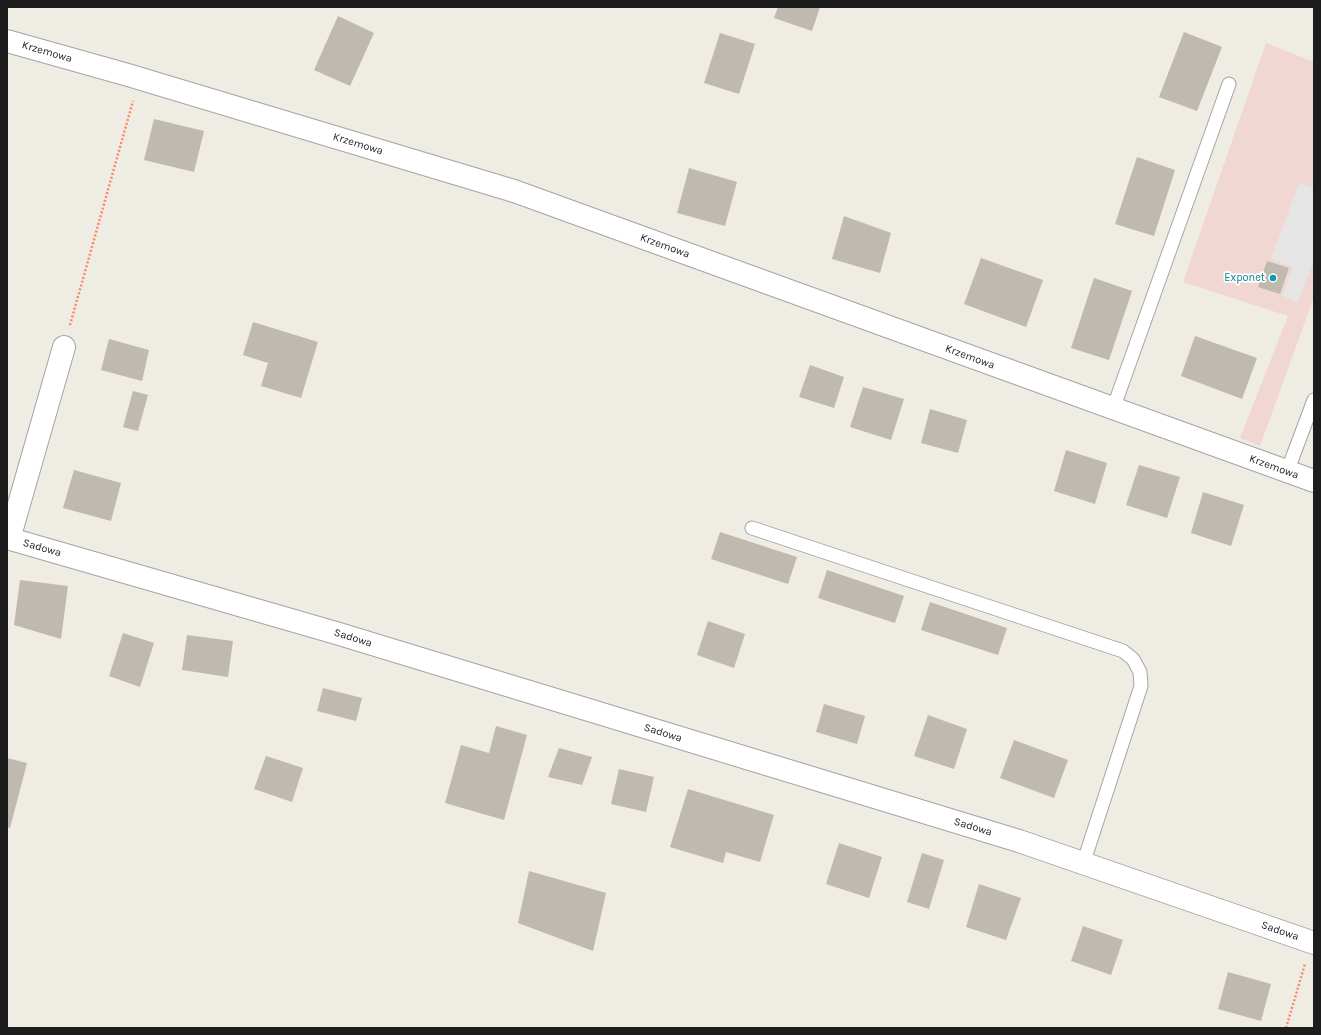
<!DOCTYPE html>
<html>
<head>
<meta charset="utf-8">
<style>
	body { margin:0 }
	#map { position:relative; width:1321px; height:1035px; overflow:hidden; background:#efece3; font-family:Karla,sans-serif }
	canvas { display:block }
	.frame { position:absolute; inset:0; border:8px solid #1d1d1d; pointer-events:none }
</style>
</head>
<body>
<div id="map">
<canvas width="1321" height="1035"></canvas>
<div class="frame"></div>
</div>
<script>
const c = document.querySelector('canvas').getContext('2d');
c.lineJoin = 'round';
function fill(path, color) { c.fillStyle = color; c.fill(path, 'evenodd'); }
const poly = rows => new Path2D(rows.map(r => 'M' + r).join(''));
function trace(path, color, width, dash) { c.strokeStyle = color; c.lineWidth = width; c.lineCap = dash ? 'butt' : 'round'; c.setLineDash(dash || []); c.stroke(path); }
function label(font, color, halo, rows, align = 'center') {
  c.font = font + ' Karla,sans-serif'; c.lineWidth = 3.5; c.setLineDash([]); c.textBaseline = 'middle'; c.strokeStyle = halo; c.fillStyle = color; for (const [text, x, y, turn = 0] of rows) {
    c.save(); c.translate(x, y); c.rotate((+turn || 0) * Math.PI / 180); c.textAlign = isNaN(turn) ? turn : align; if (halo) c.strokeText(text, 0, 0); c.fillText(text, 0, 0); c.restore();
  }
}
fill(poly([
	[1266,43,1314,62,1314,297,1260,446,1240,438,1288,316,1183,282]
]), '#f0d7d2');
fill(poly([
	[1299,183,1314,188,1314,259,1298,302,1282,296,1293,267,1271,259]
]), '#e5e5e5');
fill(poly([
	[778,7,820,7,812,31,774,18],
	[338,16,374,33,350,86,314,70],
	[1184,32,1222,47,1197,111,1159,97],
	[720,33,755,44,739,94,704,83],
	[154,119,204,131,194,172,144,160],
	[1137,157,1175,170,1154,236,1115,224],
	[689,168,737,182,725,226,677,213],
	[844,216,891,233,880,273,832,259],
	[981,258,1043,280,1026,327,964,304],
	[1267,261,1289,268,1280,294,1258,287],
	[1094,278,1132,291,1109,360,1071,348],
	[253,322,318,342,301,398,261,386,268,363,243,355],
	[1195,336,1257,358,1242,399,1181,376],
	[109,339,149,350,142,381,101,370],
	[810,365,844,377,834,408,799,397],
	[863,387,904,399,891,440,850,427],
	[133,391,148,395,138,431,123,427],
	[930,409,967,420,958,453,921,443],
	[1066,450,1107,463,1095,504,1054,491],
	[1139,465,1180,477,1167,518,1126,505],
	[74,470,121,483,111,521,63,508],
	[1203,492,1244,505,1231,546,1191,533],
	[720,532,797,557,788,584,711,559],
	[827,570,904,596,895,623,818,598],
	[20,580,68,586,61,639,14,625],
	[930,602,1007,628,998,655,921,630],
	[708,621,745,634,734,668,697,655],
	[123,633,154,643,140,687,109,676],
	[187,635,233,641,228,677,182,670],
	[323,688,362,698,356,721,317,711],
	[824,704,865,716,857,744,816,732],
	[928,715,967,729,954,769,914,756],
	[496,726,527,735,504,820,445,803,461,745,489,753],
	[1014,740,1068,760,1054,798,1000,778],
	[559,748,592,757,582,785,548,777],
	[266,756,303,768,292,802,254,789],
	[7,758,27,763,10,828,7,827],
	[619,769,654,777,646,812,611,804],
	[688,789,774,815,760,862,726,852,723,863,670,847],
	[839,843,882,857,869,898,826,884],
	[922,853,944,860,929,909,907,902],
	[529,871,606,893,593,951,518,923],
	[979,884,1021,898,1006,940,966,927],
	[1083,926,1123,940,1111,975,1071,961],
	[1228,972,1271,984,1261,1021,1218,1009]
]), '#bfb9b0');
const lane = poly([
	[1113,409,1229,84],
	[1287,472,1314,400],
	[752,528,1123,651,1133,659,1140,672,1141,686,1083,864]
]);
const street = poly([
	[7,41,128,75,514,191,1314,481],
	[7,538,336,633,1019,841,1314,943],
	[9,539,64,347]
]);
trace(lane, '#a4a4a4', 15);
trace(street, '#a4a4a4', 24);
trace(poly([
	[70,325,133,101],
	[1286,1028,1305,964]
]), '#fa8a69', 2.5, [2, 2]);
trace(lane, '#fff', 13);
trace(street, '#fff', 22);
for (const [x, y, r, color] of [
	[1273,278,4,"#0f9aa8"]
]) { const dot = new Path2D(); dot.arc(x, y, r, 0, 2 * Math.PI); c.fillStyle = color; c.fill(dot); trace(dot, '#fff', 1.5); }
label('11px', '#1d1d1d', '#fff', [
	["Krzemowa",47,52,16],
	["Krzemowa",358,144,17],
	["Krzemowa",665,246,20],
	["Krzemowa",970,357,20],
	["Krzemowa",1274,467,20],
	["Sadowa",42,548,16],
	["Sadowa",353,638,17],
	["Sadowa",663,733,17],
	["Sadowa",973,827,17],
	["Sadowa",1280,931,19]
]);
label('11px', '#0d838f', '#fff', [
	["Exponet",1265,278]
], 'right');
</script>
</body>
</html>
